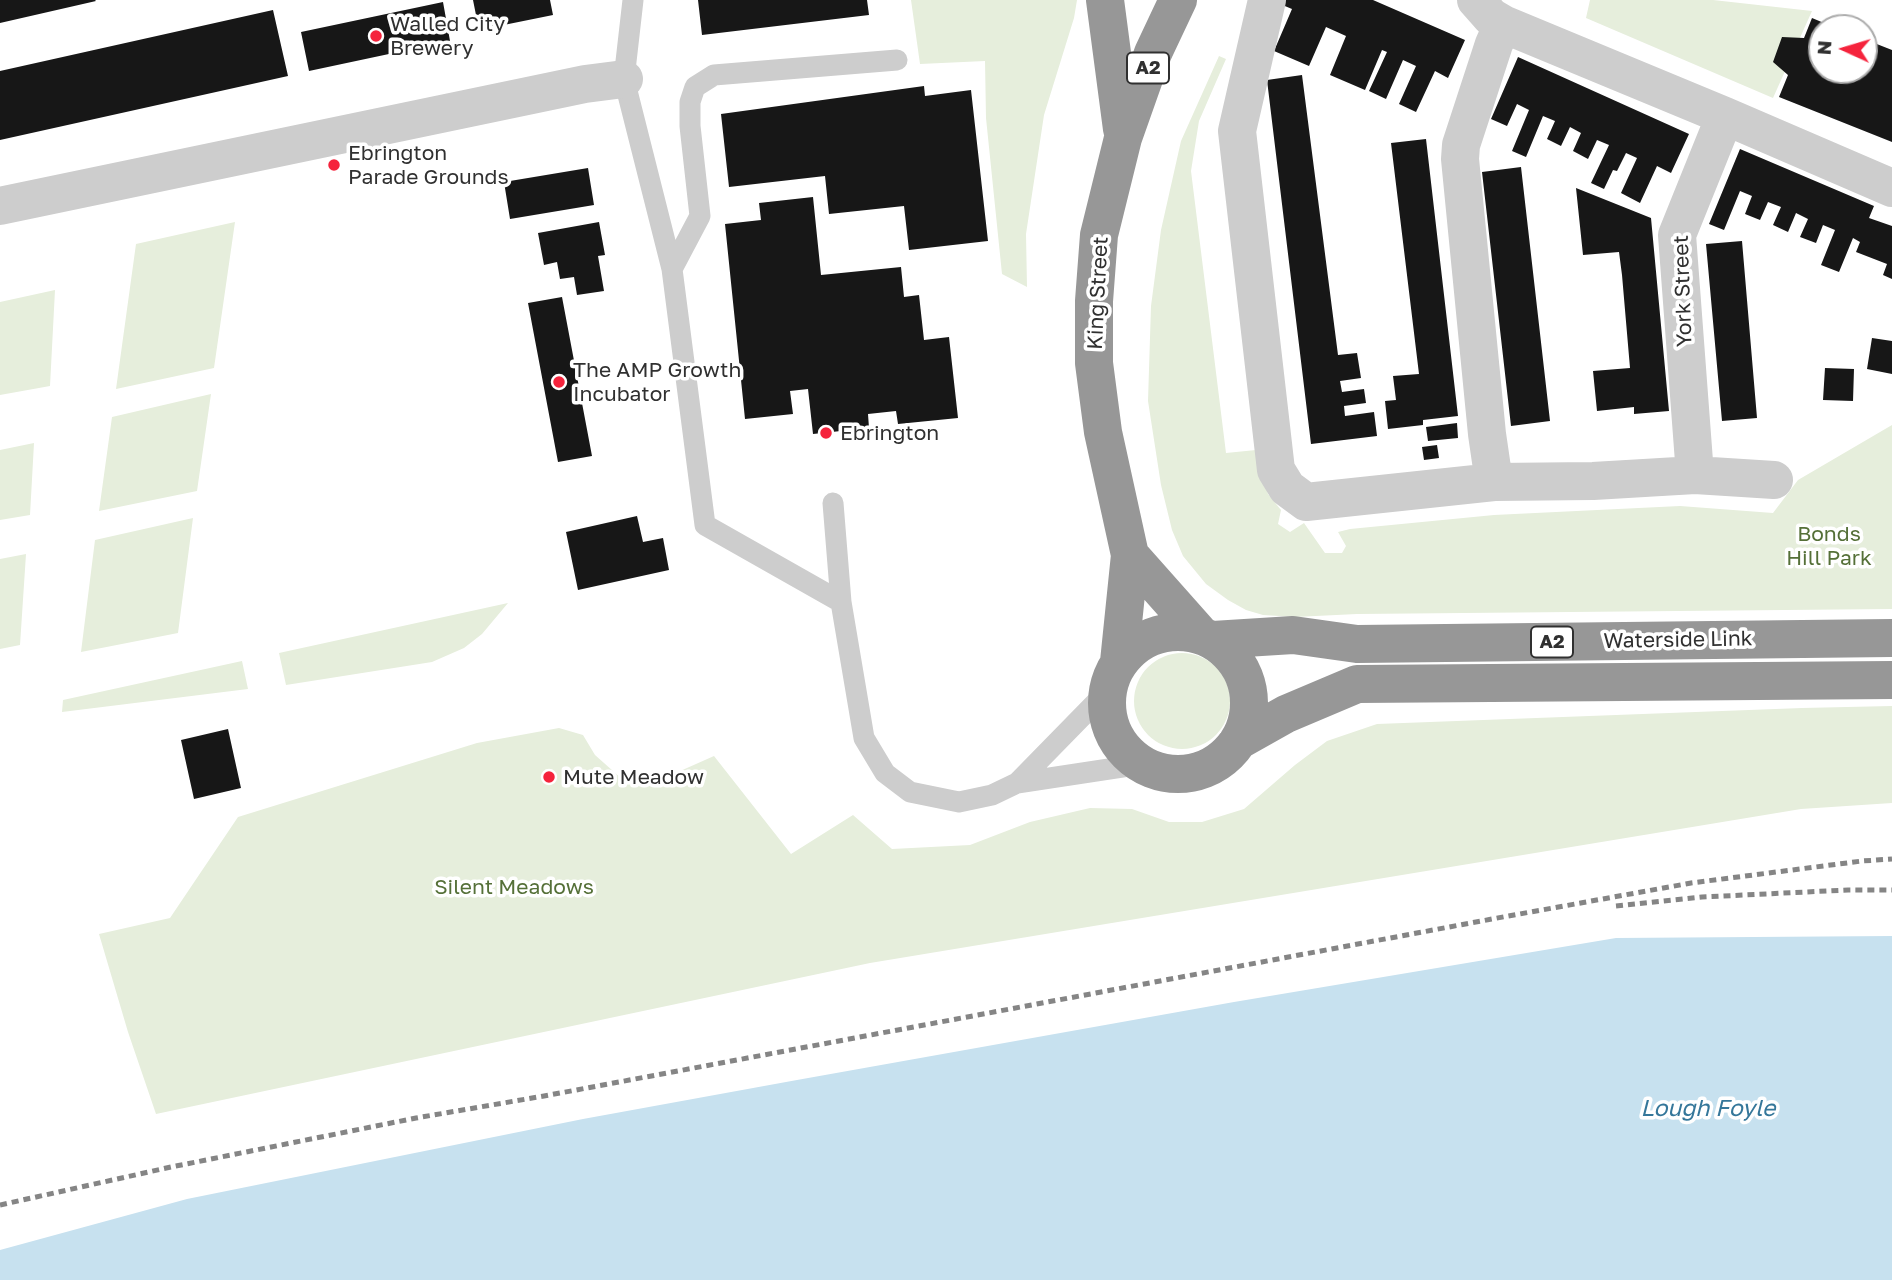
<!DOCTYPE html>
<html>
<head>
<meta charset="utf-8">
<style>
	body { margin:0 }
	#map { position:relative; width:1892px; height:1280px; overflow:hidden; background:#fff; font-family:"Golos Text",sans-serif }
	canvas { display:block }
	.north { position:absolute; left:1808px; top:14px; width:70px; height:70px; box-sizing:border-box; background:#fff; border:2px solid #acacac; border-radius:50%; rotate:274deg; font-size:19px; font-weight:700; line-height:28px; text-align:center; color:#303030 }
	.north::after { content:''; display:block; margin:auto; width:24px; height:32px; background:#f5233c; clip-path:polygon(50% 0,100% 100%,50% 72%,0 100%) }
</style>
</head>
<body>
<div id="map">
<canvas width="1892" height="1280"></canvas>
<div class="north">N</div>
</div>
<script>
const c = document.querySelector('canvas').getContext('2d');
c.lineJoin = 'round';
function fill(path, color) { c.fillStyle = color; c.fill(path, 'evenodd'); }
const poly = rows => new Path2D(rows.map(r => 'M' + r).join(''));
function trace(path, color, width, dash) { c.strokeStyle = color; c.lineWidth = width; c.lineCap = dash ? 'butt' : 'round'; c.setLineDash(dash || []); c.stroke(path); }
function label(font, color, halo, rows, align = 'center') {
  c.font = font + ' "Golos Text",sans-serif'; c.lineWidth = 7; c.setLineDash([]); c.textBaseline = 'middle'; c.strokeStyle = halo; c.fillStyle = color; for (const [text, x, y, turn = 0] of rows) {
    c.save(); c.translate(x, y); c.rotate((+turn || 0) * Math.PI / 180); c.textAlign = isNaN(turn) ? turn : align; if (halo) c.strokeText(text, 0, 0); c.fillText(text, 0, 0); c.restore();
  }
}
fill(poly([
	[911,0,1077,0,1074,18,1044,115,1026,234,1027,287,1002,274,986,118,985,61,920,64],
	[1590,0,1713,0,1812,11,1773,98,1586,18],
	[1219,56,1226,59,1199,121,1191,171,1226,453,1256,450,1268,494,1281,510,1278,524,1290,532,1304,523,1325,553,1342,553,1346,546,1338,532,1350,529,1494,515,1680,506,1773,513,1798,480,1892,425,1892,609,1357,614,1295,617,1263,615,1246,610,1228,600,1206,584,1183,556,1172,530,1161,485,1148,401,1151,306,1161,230,1181,141],
	[235,222,214,368,116,389,136,244],
	[55,290,50,386,0,395,0,302],
	[211,394,197,491,99,511,112,417],
	[34,443,30,515,0,520,0,450],
	[193,518,178,633,81,652,95,540],
	[26,554,20,645,0,649,0,559],
	[508,603,482,634,464,648,432,662,286,685,279,653],
	'1134 701a48 48 0 1 1 96 0a48 48 0 1 1-96 0Z',
	[242,661,248,689,62,712,63,700],
	[1892,706,1892,803,1801,809,870,963,156,1114,128,1032,99,934,170,918,238,817,477,743,559,728,583,735,595,755,622,779,660,780,714,756,791,854,853,815,892,849,970,845,1030,822,1090,808,1132,809,1169,822,1202,822,1244,809,1295,765,1327,741,1377,724,1802,708]
]), '#e6eedc');
fill(poly([
	[1892,936,1892,1280,0,1280,0,1250,187,1199,583,1119,797,1080,1234,1002,1616,938]
]), '#c7e1ef');
fill(poly([
	[0,0,95,0,96,1,0,23],
	[473,0,550,0,553,15,479,30],
	[698,0,867,0,869,15,702,35],
	[1282,0,1373,0,1465,40,1448,78,1435,71,1416,112,1399,104,1416,66,1403,60,1386,99,1369,91,1387,52,1382,50,1365,90,1330,75,1346,36,1326,27,1309,66,1274,51,1292,9,1280,4],
	[443,2,450,41,309,71,301,32],
	[273,10,288,76,0,140,0,71],
	[1812,18,1836,28,1822,28,1822,70,1864,70,1864,39,1892,50,1892,142,1779,97,1788,75,1773,62,1782,37,1804,38],
	[1518,57,1689,134,1671,173,1657,166,1640,203,1621,193,1637,158,1626,153,1617,171,1613,170,1604,189,1591,183,1609,145,1597,140,1588,159,1573,151,1581,133,1570,127,1561,146,1547,139,1555,121,1543,116,1526,157,1512,151,1529,110,1517,104,1507,126,1491,119],
	[1302,75,1338,355,1357,353,1361,378,1340,381,1342,392,1364,389,1366,403,1344,406,1345,416,1374,412,1377,436,1311,444,1267,80],
	[924,86,925,96,971,90,988,241,909,250,904,206,829,214,825,176,729,187,721,114],
	[1426,139,1458,416,1423,420,1423,425,1388,429,1385,401,1396,400,1393,376,1419,374,1391,143],
	[1740,149,1874,206,1869,218,1892,226,1892,279,1883,275,1887,264,1856,252,1860,242,1853,238,1839,272,1821,265,1835,230,1823,225,1816,243,1800,237,1808,219,1796,213,1788,232,1773,225,1781,207,1768,202,1760,220,1745,214,1752,196,1740,191,1724,230,1709,224],
	[1521,167,1550,421,1511,426,1482,172],
	[588,168,594,205,510,219,504,182],
	[1576,188,1651,218,1669,411,1634,414,1634,407,1597,411,1593,371,1630,368,1622,275,1619,252,1583,255],
	[813,197,821,275,901,267,904,297,919,295,924,340,949,337,958,418,898,424,896,411,868,414,869,428,813,434,808,389,790,391,793,414,745,419,725,224,761,220,759,203],
	[599,222,605,255,598,256,604,291,577,295,574,277,560,279,557,262,544,265,538,233],
	[1742,241,1757,418,1722,421,1706,244],
	[562,297,592,456,558,462,528,303],
	[1872,338,1892,341,1892,374,1867,369],
	[1825,368,1854,369,1853,401,1823,400],
	[1457,423,1458,438,1428,441,1426,427],
	[1437,445,1439,458,1424,460,1422,447],
	[637,516,643,542,663,538,669,570,578,590,566,532],
	[228,729,241,788,194,799,181,740]
]), '#171717');
trace(poly([
	[633,0,624,79,672,269,705,525,841,602],
	[672,269,700,216,690,126,690,102,695,87,714,75,897,60],
	[833,503,841,602,864,738,885,773,910,792,959,802,992,795,1017,783,1142,764],
	[1017,783,1108,690]
]), '#cdcdcd', 21);
trace(poly([
	[1267,0,1237,131,1276,470,1287,488,1306,502,1494,482,1593,481,1695,475,1774,480],
	[1476,0,1491,17,1503,24,1725,116,1892,188],
	[0,206,585,84,624,79],
	[1695,475,1677,235,1725,116],
	[1494,482,1487,434,1460,159,1461,145,1494,44,1503,24]
]), '#cdcdcd', 38);
trace(poly([
	[1105,0,1122,129],
	[1130,555,1201,635],
	'1107 703a71 71 0 1 1 142 0a71 71 0 1 1-142 0Z',
	[1213,640,1293,635,1357,644,1892,638],
	[1119,662,1130,555,1103,432,1094,363,1094,301,1099,235,1123,138,1153,53,1178,0],
	[1238,741,1286,714,1357,684,1892,680]
]), '#979797', 38);
trace(poly([
	[1616,906,1702,897,1848,890,1892,890],
	[0,1205,171,1167,416,1118,544,1096,1492,919,1691,883,1862,861,1892,859]
]), '#858585', 5, [7, 5]);
for (const [x, y, r, color] of [
	[376,36,7,"#f5233c"],
	[334,165,7,"#f5233c"],
	[559,382,7,"#f5233c"],
	[826,433,7,"#f5233c"],
	[549,777,7,"#f5233c"]
]) { const dot = new Path2D(); dot.arc(x, y, r, 0, 2 * Math.PI); c.fillStyle = color; c.fill(dot); trace(dot, '#fff', 2.5); }
for (const [x, y, w] of [
	[1148,68,42],
	[1552,642,42]
]) { const box = new Path2D(); box.roundRect(x - w / 2, y - 15.5, w, 31, 5); c.fillStyle = '#fff'; c.fill(box); trace(box, '#303030', 2); }
label('bold 19px', '#303030', null, [
	["A2",1148,68],
	["A2",1552,642]
]);
label('21px', '#303030', '#fff', [
	["Walled City",390,24],
	["Brewery",390,48],
	["Ebrington",348,153],
	["Parade Grounds",348,177],
	["The AMP Growth",573,370],
	["Incubator",573,394],
	["Ebrington",840,433],
	["Mute Meadow",563,777]
], 'left');
label('21px', '#303030', '#fff', [
	["York Street",1683,291,-92],
	["King Street",1098,293,-87],
	["Waterside Link",1678,640,-1]
]);
label('21px', '#557038', '#fff', [
	["Bonds",1829,534],
	["Hill Park",1829,558],
	["Silent Meadows",514,887]
]);
label('italic 23px', '#35779a', '#fff', [
	["Lough Foyle",1708,1109]
]);
</script>
</body>
</html>
